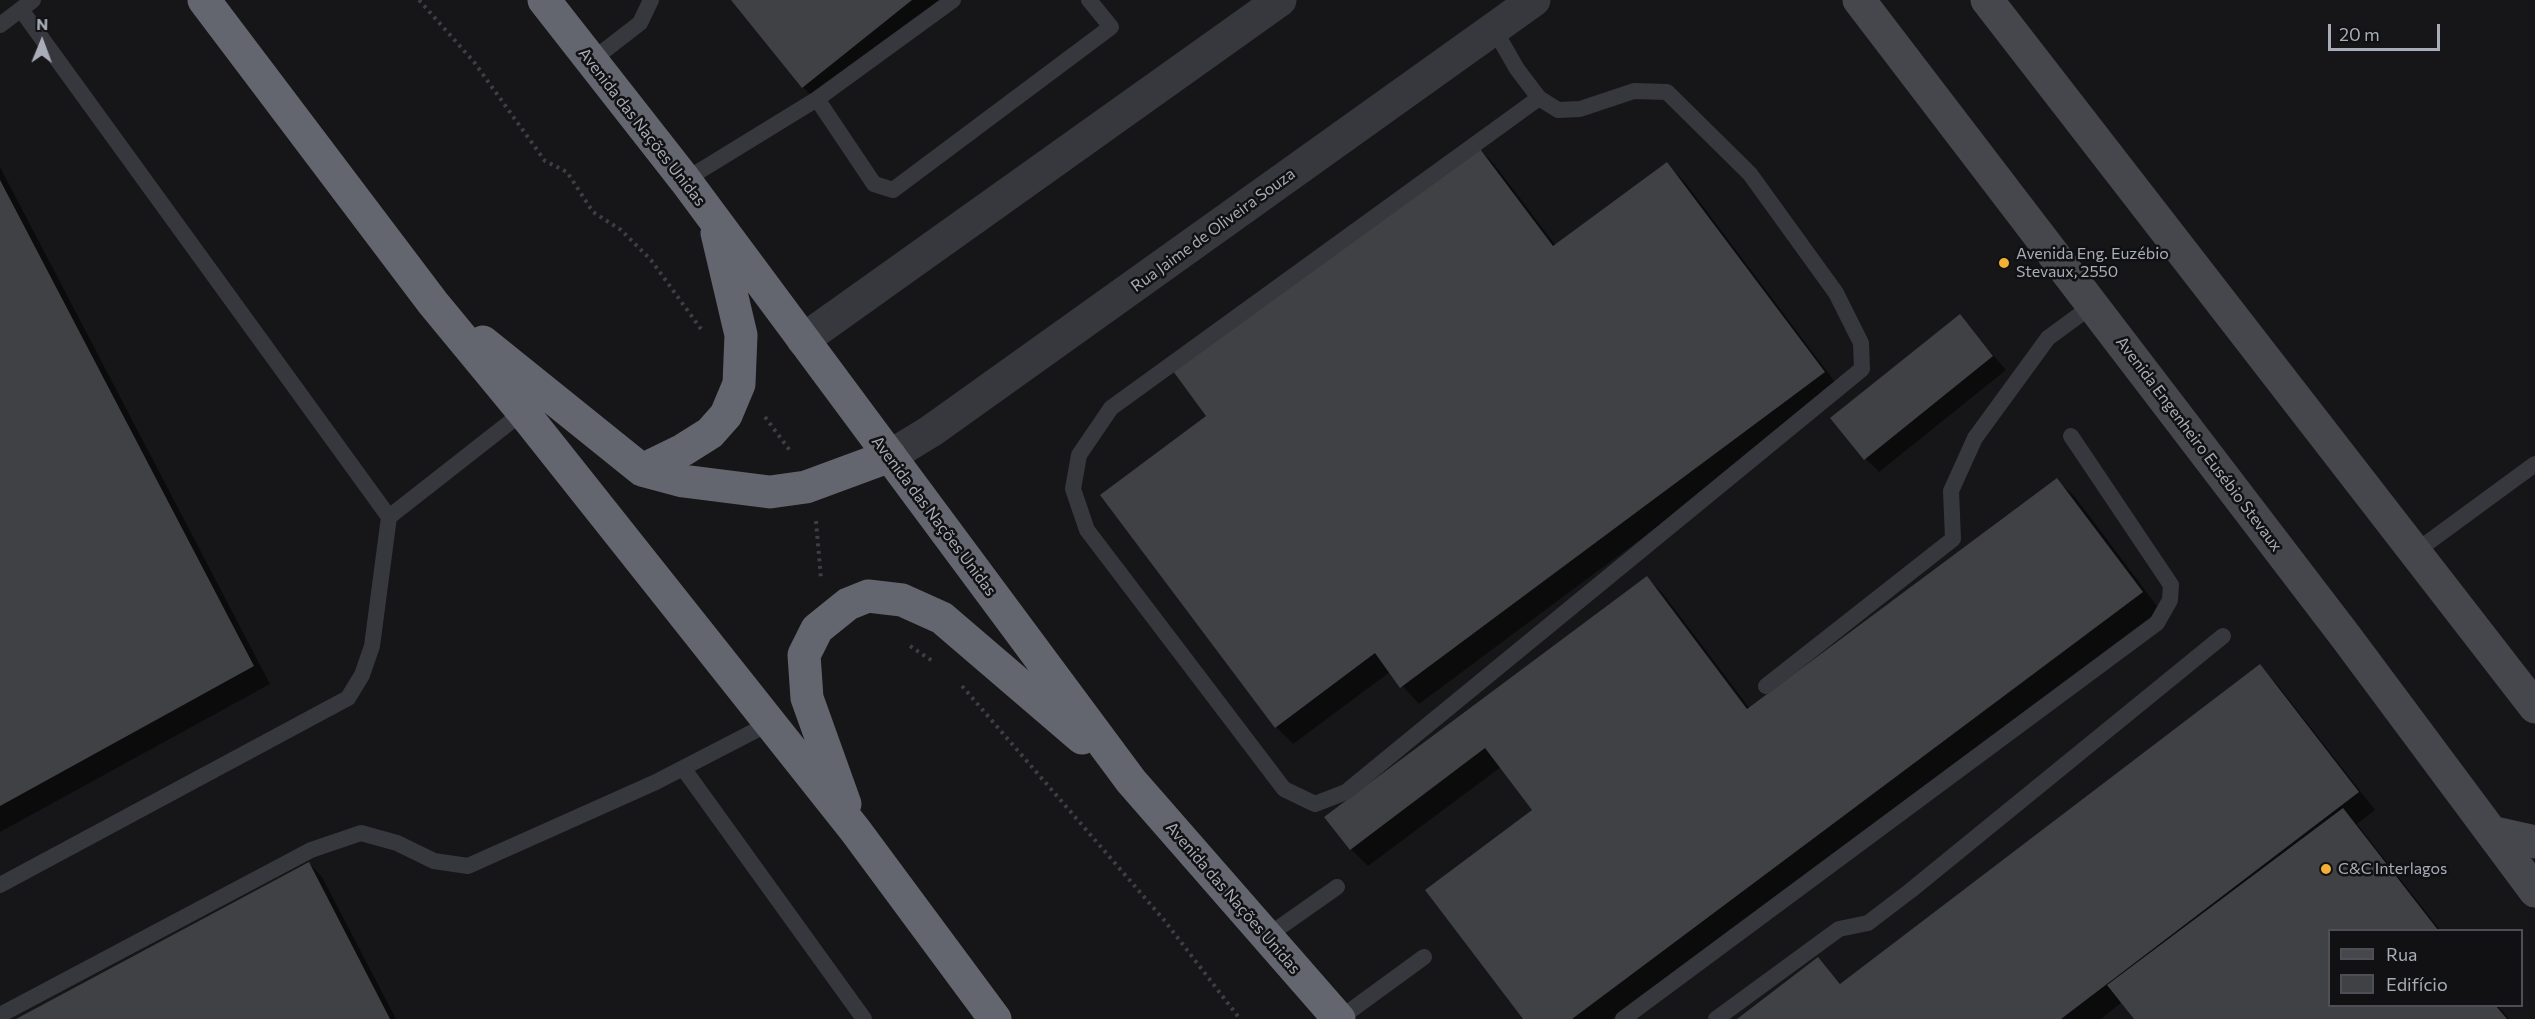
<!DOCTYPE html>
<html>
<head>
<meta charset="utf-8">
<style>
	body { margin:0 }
	#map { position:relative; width:2535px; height:1019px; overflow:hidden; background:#161618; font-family:Commissioner,sans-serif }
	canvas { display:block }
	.legend { position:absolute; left:2328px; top:929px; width:195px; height:78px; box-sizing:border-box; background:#111113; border:2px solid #4d4f55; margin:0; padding:8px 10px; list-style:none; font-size:18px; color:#a8adb8 }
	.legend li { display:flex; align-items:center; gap:12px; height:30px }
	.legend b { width:30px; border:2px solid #4d4f55 }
	.north { position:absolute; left:12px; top:12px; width:60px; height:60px; -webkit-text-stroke:4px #111113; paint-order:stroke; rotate:1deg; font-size:16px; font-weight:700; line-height:24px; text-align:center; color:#a8adb8 }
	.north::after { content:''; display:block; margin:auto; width:21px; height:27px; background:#a8adb8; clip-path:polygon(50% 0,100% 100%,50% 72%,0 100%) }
	.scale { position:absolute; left:2328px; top:24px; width:112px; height:27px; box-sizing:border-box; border:3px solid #a8adb8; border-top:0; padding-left:8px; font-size:18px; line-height:21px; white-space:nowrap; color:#a8adb8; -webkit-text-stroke:4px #111113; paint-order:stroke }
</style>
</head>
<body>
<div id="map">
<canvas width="2535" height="1019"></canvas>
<ul class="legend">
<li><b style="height:8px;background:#45474d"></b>Rua</li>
<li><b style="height:16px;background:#404145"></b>Edifício</li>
</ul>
<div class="north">N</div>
<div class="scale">20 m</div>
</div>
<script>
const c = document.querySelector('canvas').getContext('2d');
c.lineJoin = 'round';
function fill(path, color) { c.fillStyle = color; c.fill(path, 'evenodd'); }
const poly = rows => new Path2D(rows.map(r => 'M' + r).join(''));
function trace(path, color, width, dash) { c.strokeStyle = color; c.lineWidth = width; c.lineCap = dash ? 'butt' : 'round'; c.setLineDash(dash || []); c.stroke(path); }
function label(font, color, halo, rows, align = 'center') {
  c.font = font + ' Commissioner,sans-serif'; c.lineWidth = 5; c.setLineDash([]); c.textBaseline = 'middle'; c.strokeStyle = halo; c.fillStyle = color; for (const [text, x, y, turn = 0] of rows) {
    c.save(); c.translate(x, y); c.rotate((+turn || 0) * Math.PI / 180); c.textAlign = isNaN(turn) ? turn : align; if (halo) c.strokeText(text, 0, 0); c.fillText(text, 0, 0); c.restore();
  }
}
fill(poly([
	[733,0,951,0,820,104,803,87],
	[1477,147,1494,164,1556,246,1666,164,1684,181,1841,390,1419,704,1390,672,1293,744,1276,727,1209,416],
	[0,167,270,684,0,832],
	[1960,316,2006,370,1879,472,1866,459],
	[2057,480,2075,497,2160,610,1612,1019,1525,1019,1534,810,1501,767,1368,866,1351,849,1647,578,1664,595,1750,709],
	[2260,666,2277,684,2375,810,2357,824,2440,930,2330,930,2330,1006,2498,1006,2509,1019,2135,1019,2122,1002,2101,1019,1739,1019,1818,959,1842,985],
	[309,863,322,877,396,1019,19,1019]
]), '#0007');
fill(poly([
	[731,0,912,0,802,88],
	[1477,145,1553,246,1667,162,1825,372,1400,688,1375,653,1275,728,1100,495,1206,416,1173,371],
	[0,180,254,666,0,806],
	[1960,314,1993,356,1864,460,1830,418],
	[2057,478,2143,592,1572,1019,1523,1019,1425,890,1532,810,1485,748,1350,850,1324,817,1647,576,1747,709],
	[2260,664,2359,792,2061,1019,1737,1019,1818,957,1840,984],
	[2343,808,2438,930,2330,930,2330,1006,2496,1006,2507,1019,2134,1019,2107,985],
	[309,862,390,1019,16,1019]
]), '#404145');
trace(poly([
	[419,0,474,62,545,161,567,172,593,212,621,230,651,260,701,329],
	[765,417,791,452],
	[816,521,821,579],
	[910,646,934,662],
	[962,686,1164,920,1240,1019]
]), '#3d3f44', 4, [3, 4.5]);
trace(poly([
	[22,11,389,517],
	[0,25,33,0],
	[1494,29,1517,69,1539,98,1558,110,1580,109,1634,91,1667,92,1750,174,1836,293,1861,343,1862,369,1346,792,1315,804,1284,789,1087,530,1073,489,1079,455,1111,408,1539,98],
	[591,61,640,23,651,0],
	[817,99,874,184,893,190,1111,27,1089,0],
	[685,180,817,99,953,0],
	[2415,552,2535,464],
	[1766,686,1953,539,1951,491,1975,438,2048,338,2093,305],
	[683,768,864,1019],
	[0,885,348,698,362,675,372,646,389,517,523,412],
	[1266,937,1337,887],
	[0,1015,311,850,361,833,397,843,434,861,468,866,656,782,770,723],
	[1339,1019,1424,957],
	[1623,1019,2157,623,2170,600,2171,585,2071,436],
	[1716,1019,1839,929,1868,923,1910,891,2223,636]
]), '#37383d', 16);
trace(poly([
	[803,340,1280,0],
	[890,456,931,431,1534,0]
]), '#37383d', 33);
trace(poly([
	[1859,0,2346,637,2535,891],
	[1987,0,2535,707],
	[2491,832,2535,842]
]), '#45474d', 33);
trace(poly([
	[204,0,433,303,523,412,855,830,995,1019],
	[544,0,685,180,1131,781,1339,1019],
	[483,342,642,470,683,481,770,492,806,487,890,456],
	[642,470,683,450,710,433,726,415,739,384,741,335,717,233],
	[845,804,807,698,804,655,817,629,848,604,868,596,902,600,942,618,1082,738]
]), '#63666e', 33);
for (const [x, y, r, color] of [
	[2004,263,6,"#f2b134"],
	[2326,869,6,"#f2b134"]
]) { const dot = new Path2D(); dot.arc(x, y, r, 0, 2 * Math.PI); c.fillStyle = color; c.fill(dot); trace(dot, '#111113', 2); }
label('16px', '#a8adb8', '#111113', [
	["Avenida das Nações Unidas",642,127,52],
	["Rua Jaime de Oliveira Souza",1213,230,-36],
	["Avenida Engenheiro Eusébio Stevaux",2199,444,53],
	["Avenida das Nações Unidas",934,516,53],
	["Avenida das Nações Unidas",1233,898,49]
]);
label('16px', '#a8adb8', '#111113', [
	["Avenida Eng. Euzébio",2016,254],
	["Stevaux, 2550",2016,272],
	["C&C Interlagos",2338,869]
], 'left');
</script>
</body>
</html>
